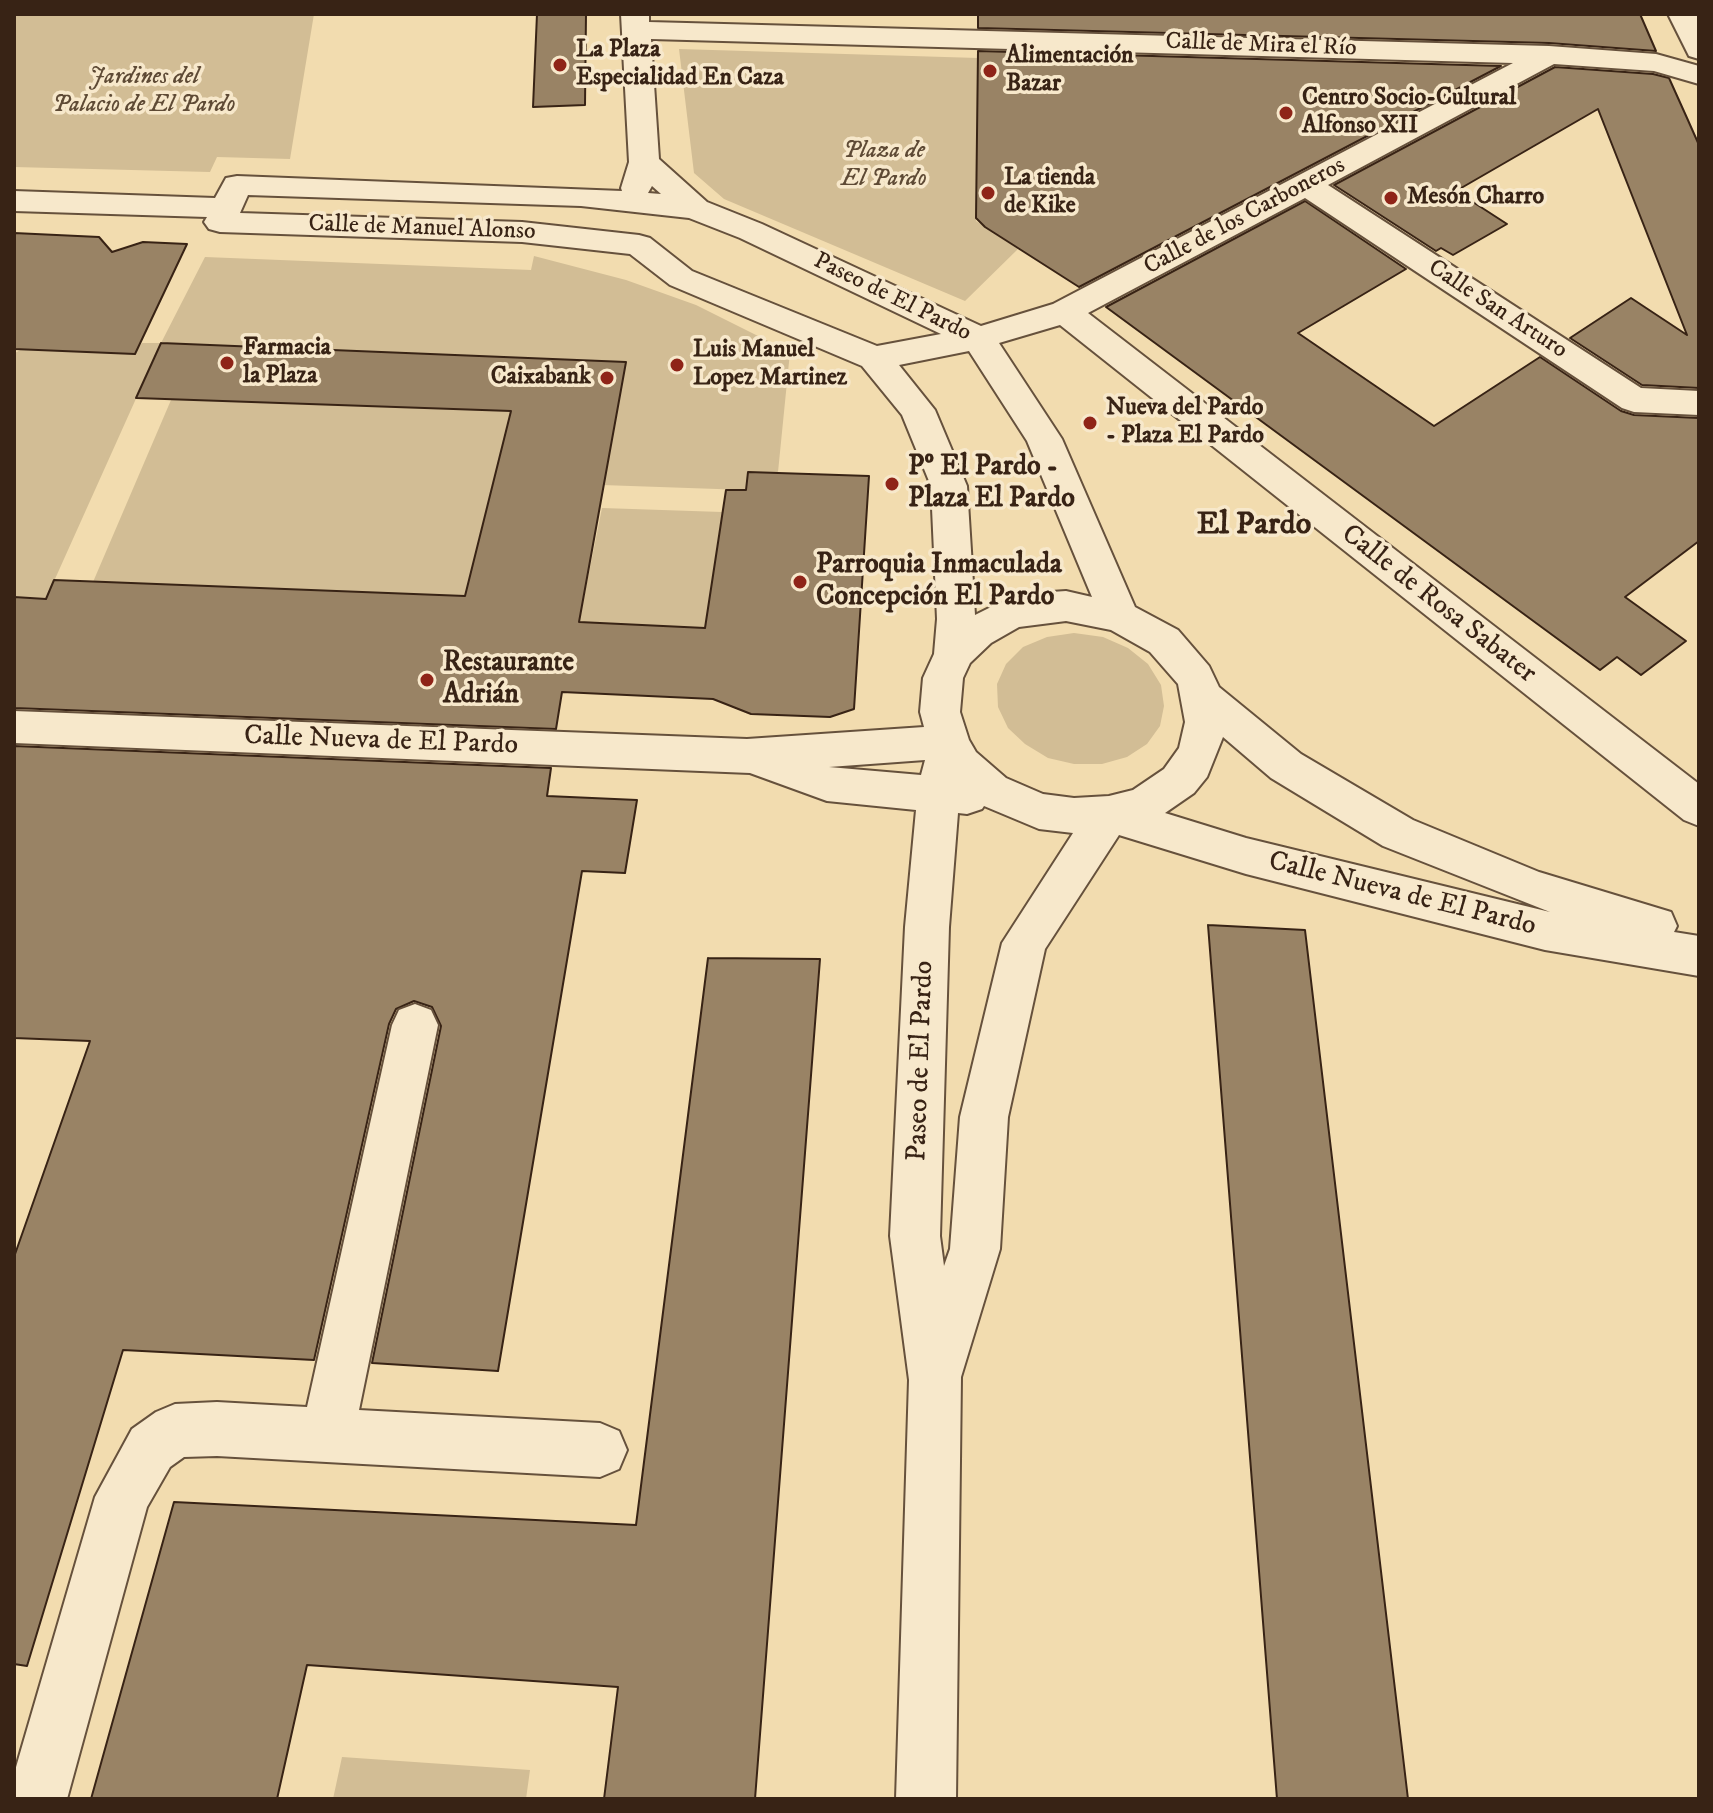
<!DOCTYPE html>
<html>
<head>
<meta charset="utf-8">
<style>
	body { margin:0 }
	#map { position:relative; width:1713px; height:1813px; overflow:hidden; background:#f2dcaf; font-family:"IM FELL DW Pica",serif }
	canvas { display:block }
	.frame { position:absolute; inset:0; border:16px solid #382315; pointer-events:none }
</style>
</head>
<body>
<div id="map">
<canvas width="1713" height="1813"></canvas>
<div class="frame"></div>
</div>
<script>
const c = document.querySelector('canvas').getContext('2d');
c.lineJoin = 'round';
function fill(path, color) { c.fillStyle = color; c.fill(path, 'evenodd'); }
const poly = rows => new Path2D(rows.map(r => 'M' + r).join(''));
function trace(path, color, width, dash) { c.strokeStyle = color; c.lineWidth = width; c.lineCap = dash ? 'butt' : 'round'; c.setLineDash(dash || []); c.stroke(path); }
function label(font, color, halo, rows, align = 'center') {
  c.font = font + ' "IM FELL DW Pica",serif'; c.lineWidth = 7; c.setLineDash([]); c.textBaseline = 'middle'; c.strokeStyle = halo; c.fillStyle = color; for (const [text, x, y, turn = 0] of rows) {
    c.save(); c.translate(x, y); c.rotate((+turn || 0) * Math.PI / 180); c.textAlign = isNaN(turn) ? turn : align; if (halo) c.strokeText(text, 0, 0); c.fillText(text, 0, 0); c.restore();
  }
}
fill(poly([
	[14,14,314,14,290,159,217,157,210,172,14,167],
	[679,49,978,58,976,221,1018,249,965,301,724,199,694,173],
	[534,256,626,280,696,305,790,352,778,472,748,472,746,490,602,485,626,362,161,343,46,599,14,597,15,353,22,349,134,354,142,343,161,343,205,257,531,270],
	[177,386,511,411,465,596,93,582],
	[602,508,722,512,705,628,579,622],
	[1074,633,1103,637,1128,648,1148,664,1161,685,1164,706,1160,726,1147,744,1127,757,1102,764,1074,764,1048,758,1025,744,1008,728,998,707,997,684,1006,664,1023,647,1047,637],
	[342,1757,530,1770,526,1799,333,1799]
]), '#d2bd95');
const building = poly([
	[537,14,586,14,585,105,533,107,537,14],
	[978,14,1640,14,1656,51,1549,43,978,28,978,14],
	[978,51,1501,66,1079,287,985,227,976,218,978,51],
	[1555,67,1653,74,1669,78,1687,118,1699,145,1699,388,1642,385,1570,338,1631,298,1687,335,1598,109,1456,191,1507,224,1453,255,1441,248,1436,251,1334,185,1555,67],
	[1305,201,1406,269,1298,333,1434,426,1540,357,1621,411,1634,415,1699,418,1699,541,1625,597,1686,641,1641,675,1617,657,1600,670,1106,307,1305,201],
	[14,233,99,237,112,252,143,242,187,244,135,354,14,349,14,233],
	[161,343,626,362,579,622,705,628,726,490,746,490,748,472,869,476,854,709,830,717,751,714,713,699,562,692,556,729,14,708,14,597,46,599,54,580,465,596,511,411,136,398,161,343],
	[14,746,551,768,547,796,637,800,625,873,582,871,498,1371,372,1363,441,1026,432,1007,414,1001,396,1009,389,1024,314,1360,123,1350,27,1666,14,1664,14,1257,90,1041,14,1038,14,746],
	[1208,925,1305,930,1408,1799,1277,1799,1208,925],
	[708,958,820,959,755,1799,604,1799,618,1687,307,1665,277,1799,91,1799,174,1502,636,1525,708,958]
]);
fill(building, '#998365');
trace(building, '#382315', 2);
const minor = poly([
	[621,14,649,14,649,22,1549,46,1656,54,1699,66,1699,84,1654,71,1554,64,1328,185,1641,388,1699,391,1699,415,1634,412,1622,408,1305,198,1088,313,1699,784,1699,826,1684,820,1060,325,999,343,1062,439,1135,607,1178,630,1209,666,1219,687,1301,754,1413,820,1539,872,1671,912,1677,926,1674,932,1699,936,1699,976,1545,950,1246,874,1119,835,1045,949,1008,1117,1000,1249,961,1377,956,1799,896,1799,909,1380,890,1236,905,927,916,810,827,801,750,773,14,743,14,711,747,739,924,727,920,712,923,678,934,654,937,619,931,486,902,415,862,366,670,285,630,254,522,242,220,232,209,229,204,222,207,217,14,211,14,191,215,198,226,178,237,176,622,191,621,188,629,162,621,14],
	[651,39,1513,63,1053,304,981,326,762,224,707,202,659,159,651,39],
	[652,186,661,194,648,193,652,186],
	[248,195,581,206,689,218,740,238,941,334,877,346,692,271,650,238,639,235,522,222,240,213,248,195],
	[969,351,1027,441,1092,597,1066,591,1036,593,993,606,975,615,967,486,935,410,899,365,969,351],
	[1066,621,1111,630,1150,652,1178,684,1185,722,1179,748,1164,769,1133,790,1109,796,1074,798,1043,794,1006,778,976,752,969,740,960,712,963,678,970,663,991,643,1019,627,1066,621],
	[1223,737,1271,778,1383,846,1550,912,1246,838,1165,813,1194,793,1207,777,1223,737],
	[925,760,921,775,829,767,925,760],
	[984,806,1039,829,1073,833,1002,943,960,1117,950,1249,944,1266,940,1236,949,927,958,813,967,814,982,809,984,806],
	[1668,14,1696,14,1699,21,1699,59,1689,56,1668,14],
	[415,1004,431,1010,438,1025,359,1410,600,1423,619,1431,627,1450,619,1469,600,1477,217,1456,184,1457,170,1467,147,1507,67,1799,14,1799,14,1774,95,1497,132,1429,156,1412,175,1404,217,1402,307,1407,392,1025,399,1010,415,1004]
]);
trace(minor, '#66513c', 4);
fill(minor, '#f7e8cb');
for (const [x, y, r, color] of [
	[560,65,8,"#8f2418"],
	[990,71,8,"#8f2418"],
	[1286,113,8,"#8f2418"],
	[988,193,8,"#8f2418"],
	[1391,198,8,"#8f2418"],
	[227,363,8,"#8f2418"],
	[677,365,8,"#8f2418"],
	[607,378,8,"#8f2418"],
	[1090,423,8,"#8f2418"],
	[892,484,8,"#8f2418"],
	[800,582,8,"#8f2418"],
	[427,680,8,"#8f2418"]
]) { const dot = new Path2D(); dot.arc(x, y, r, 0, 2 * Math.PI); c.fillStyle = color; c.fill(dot); trace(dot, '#f7e8cb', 3); }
label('24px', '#382315', '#f7e8cb', [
	["Calle de Mira el Río",1261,46,2],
	["Calle de los Carboneros",1245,217,-28],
	["Calle de Manuel Alonso",422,229,2],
	["Paseo de El Pardo",892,298,26],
	["Calle San Arturo",1497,310,33]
]);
label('bold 24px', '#382315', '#f7e8cb', [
	["La Plaza",576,51],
	["Especialidad En Caza",576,79],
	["Alimentación",1006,57],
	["Bazar",1006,85],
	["Centro Socio-Cultural",1302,99],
	["Alfonso XII",1302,127],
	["La tienda",1004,179],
	["de Kike",1004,207],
	["Mesón Charro",1407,198],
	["Farmacia",243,349],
	["la Plaza",243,377],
	["Luis Manuel",693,351],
	["Lopez Martinez",693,379],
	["Caixabank",591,378,"right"],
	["Nueva del Pardo",1106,409],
	["- Plaza El Pardo",1106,437]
], 'left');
label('italic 24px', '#5e4a35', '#f7e8cb', [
	["Jardines del",144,78],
	["Palacio de El Pardo",144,106],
	["Plaza de",884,152],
	["El Pardo",884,180]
]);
label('bold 28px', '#382315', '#f7e8cb', [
	["Pº El Pardo -",908,468],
	["Plaza El Pardo",908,500],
	["Parroquia Inmaculada",816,566],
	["Concepción El Pardo",816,598],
	["Restaurante",443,664],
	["Adrián",443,696]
], 'left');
label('28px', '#382315', '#f7e8cb', [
	["Calle de Rosa Sabater",1438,605,38],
	["Calle Nueva de El Pardo",381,742,2],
	["Calle Nueva de El Pardo",1402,895,14],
	["Paseo de El Pardo",922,1061,-88]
]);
label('bold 32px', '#382315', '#f7e8cb', [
	["El Pardo",1254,526]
]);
</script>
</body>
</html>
